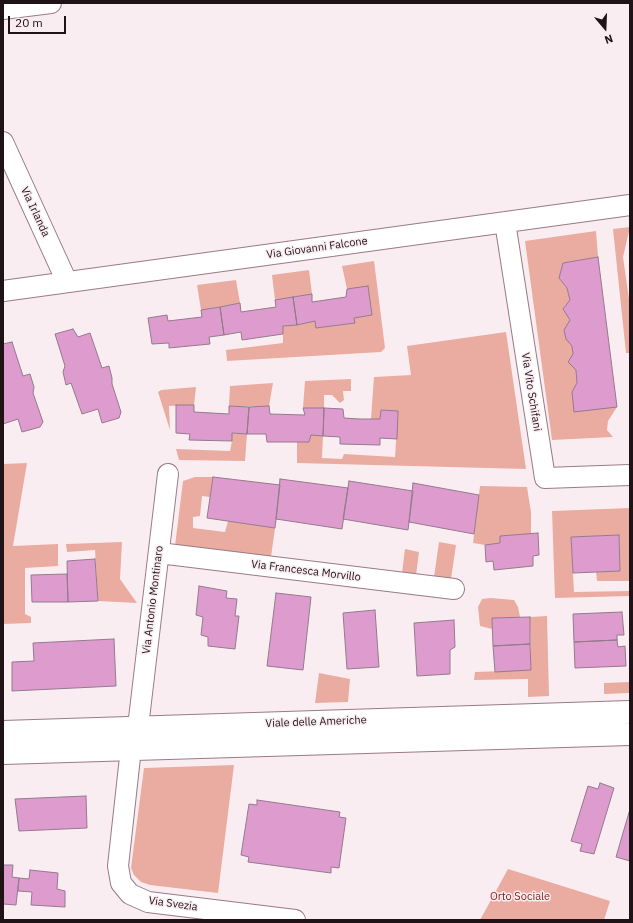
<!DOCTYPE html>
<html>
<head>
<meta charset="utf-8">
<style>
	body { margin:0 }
	#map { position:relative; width:633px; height:923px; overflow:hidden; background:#faedf1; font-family:"IBM Plex Sans",sans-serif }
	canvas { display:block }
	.frame { position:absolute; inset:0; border:4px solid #1f1318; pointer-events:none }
	.north { position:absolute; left:585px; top:8px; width:40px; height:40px; -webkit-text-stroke:3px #faedf1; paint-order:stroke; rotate:161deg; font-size:11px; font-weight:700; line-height:16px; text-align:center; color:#1f1318 }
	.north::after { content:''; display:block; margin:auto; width:14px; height:18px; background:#1f1318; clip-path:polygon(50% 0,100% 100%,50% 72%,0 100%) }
	.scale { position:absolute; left:8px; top:16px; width:58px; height:18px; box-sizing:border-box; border:2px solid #1f1318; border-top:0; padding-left:5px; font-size:12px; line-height:14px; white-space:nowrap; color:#1f1318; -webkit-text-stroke:3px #faedf1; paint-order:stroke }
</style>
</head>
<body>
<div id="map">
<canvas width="633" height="923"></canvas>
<div class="frame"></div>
<div class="north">N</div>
<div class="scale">20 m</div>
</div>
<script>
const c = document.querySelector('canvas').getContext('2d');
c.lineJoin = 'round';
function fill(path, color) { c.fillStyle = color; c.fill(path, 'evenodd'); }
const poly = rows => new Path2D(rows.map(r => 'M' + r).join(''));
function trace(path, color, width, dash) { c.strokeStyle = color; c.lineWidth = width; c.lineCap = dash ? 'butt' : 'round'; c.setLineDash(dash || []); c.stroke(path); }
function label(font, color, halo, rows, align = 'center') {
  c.font = font + ' "IBM Plex Sans",sans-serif'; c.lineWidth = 3; c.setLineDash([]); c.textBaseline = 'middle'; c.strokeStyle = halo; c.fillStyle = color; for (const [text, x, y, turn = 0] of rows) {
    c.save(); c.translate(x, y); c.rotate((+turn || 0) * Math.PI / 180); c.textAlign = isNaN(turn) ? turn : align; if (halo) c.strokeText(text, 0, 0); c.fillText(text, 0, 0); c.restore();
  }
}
fill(poly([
	[630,227,623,257,630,306,630,353,626,353,613,229],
	[596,231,598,257,563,263,559,278,567,288,570,300,563,309,570,320,573,354,568,362,576,370,577,383,572,393,617,407,608,421,607,430,613,437,552,440,525,241],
	[374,261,385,348,381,352,227,361,226,350,283,343,283,326,297,325,315,321,317,328,354,323,354,318,372,315,368,287,347,289,342,266],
	[309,270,312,294,275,300,272,275],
	[236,280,240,303,201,310,197,285],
	[506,332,526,469,297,463,297,442,309,442,311,435,323,436,322,458,342,459,344,454,395,457,398,411,381,410,380,419,371,419,374,377,411,375,407,346],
	[351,379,351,391,343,391,344,400,340,403,332,395,324,395,324,408,303,408,305,381],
	[273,383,269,406,229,406,230,386],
	[196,387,194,405,169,406,170,430,158,392,161,390],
	[232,433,247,434,245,461,179,460,176,449,230,451,232,441],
	[27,463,13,546,58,544,58,566,25,568,25,614,31,617,31,623,3,624,3,464],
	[195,477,213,477,210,497,202,496,200,516,193,517,193,528,225,532,228,521,275,528,271,557,175,546,183,481],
	[480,486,527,487,531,512,531,534,500,536,500,543,485,545,473,543],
	[630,508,630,581,597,581,596,572,620,571,619,535,571,537,574,592,630,591,630,596,555,598,552,511],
	[122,542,120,579,137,603,98,601,95,550,67,552,66,544],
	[439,542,456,545,451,579,434,577],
	[405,549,419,552,416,575,402,573],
	[491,598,514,600,518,607,520,617,492,618,492,629,480,626,478,607,482,599],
	[547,616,549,696,528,697,528,679,474,680,475,672,531,670,530,617],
	[319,673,350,679,348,702,315,703],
	[630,682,630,693,604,694,604,683],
	[234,765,218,893,150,885,141,882,134,875,131,868,144,768],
	[508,869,610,901,604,920,480,920]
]), '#eaaca0');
const building = poly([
	[598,257,617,407,574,412,572,392,577,383,576,370,568,362,573,354,572,346,566,339,564,330,570,320,563,309,570,300,567,288,559,278,563,263,598,257],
	[368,286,372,315,354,318,355,323,316,328,315,321,297,325,293,297,312,294,312,302,346,297,347,289,368,286],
	[293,297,297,325,283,326,283,334,242,340,241,332,224,335,220,307,240,303,241,312,276,307,275,300,293,297],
	[220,307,224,335,209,337,210,344,169,348,169,343,152,344,148,318,167,315,168,321,202,317,201,310,220,307],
	[73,329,78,337,90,333,102,368,109,366,112,378,112,384,121,412,119,418,102,423,98,409,82,414,71,383,66,385,63,372,65,366,55,334,73,329],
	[12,342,23,376,30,374,34,387,33,393,43,422,40,427,22,432,18,419,3,424,3,344,12,342],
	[176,405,194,405,194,412,229,414,229,406,249,407,247,434,232,433,232,441,189,440,190,434,176,433,176,405],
	[269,406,270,414,305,415,303,408,324,408,323,436,311,435,309,442,267,442,266,434,247,434,249,407,269,406],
	[324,408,343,409,344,418,360,419,380,419,381,410,398,411,397,439,380,438,380,445,340,444,340,437,323,436,324,408],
	[213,477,280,485,275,528,207,518,213,477],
	[280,479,348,488,342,529,276,519,280,479],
	[349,481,413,491,408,530,343,519,349,481],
	[413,483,479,495,474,534,409,522,413,483],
	[538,533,539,555,533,556,533,566,494,570,493,561,486,562,485,545,500,543,500,536,538,533],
	[619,535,620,571,573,573,571,537,619,535],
	[95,559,98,601,68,602,67,561,95,559],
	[67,574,68,602,32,602,31,575,67,574],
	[199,586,227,591,226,598,237,599,235,616,239,616,235,649,208,646,208,637,201,635,203,617,196,615,199,586],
	[276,593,311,597,303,670,267,666,276,593],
	[375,610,379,667,347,669,343,613,375,610],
	[622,612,624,635,617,635,617,640,574,642,573,614,622,612],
	[530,617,530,644,493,646,492,618,530,617],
	[454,620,455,647,450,650,450,674,417,676,414,623,454,620],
	[114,639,116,686,12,691,12,662,34,661,33,643,114,639],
	[617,640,618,647,625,646,626,666,575,668,574,642,617,640],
	[530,644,531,670,495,672,493,646,530,644],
	[600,783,614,788,594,854,580,851,582,844,571,841,588,786,598,789,600,783],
	[86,796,87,828,19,831,15,799,86,796],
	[257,800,340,812,339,817,346,818,339,868,331,867,331,873,248,862,249,857,241,855,249,804,257,805,257,800],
	[630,809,630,861,616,857,630,809],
	[3,865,13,865,12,877,19,878,16,905,3,904,3,865],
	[30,870,58,873,57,889,65,891,65,907,31,905,32,892,18,891,19,878,29,879,30,870]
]);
fill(building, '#de9bce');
trace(building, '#937a8d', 1);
const minor = poly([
	[3,9,51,3],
	[3,142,67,282],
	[505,222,545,478,630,475],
	[3,291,630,205],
	[159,553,454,589],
	[138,727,168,474],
	[131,748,118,866,121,883,130,894,148,902,295,920]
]);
const primary = poly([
	[3,732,630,712],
	[3,753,630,734]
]);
trace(minor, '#997b87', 22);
trace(primary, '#997b87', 24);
trace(minor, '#fff', 20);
trace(primary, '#fff', 22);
label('11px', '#1f1318', '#faedf1', [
	["Via Irlanda",35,212,65],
	["Via Giovanni Falcone",317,248,-8],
	["Via Vito Schifani",531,392,81],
	["Via Francesca Morvillo",306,571,7],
	["Via Antonio Montinaro",153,600,-83],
	["Viale delle Americhe",316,722,-2],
	["Via Svezia",173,904,8]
]);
label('11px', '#7d1c11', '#faedf1', [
	["Orto Sociale",520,897]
]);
</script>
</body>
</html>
